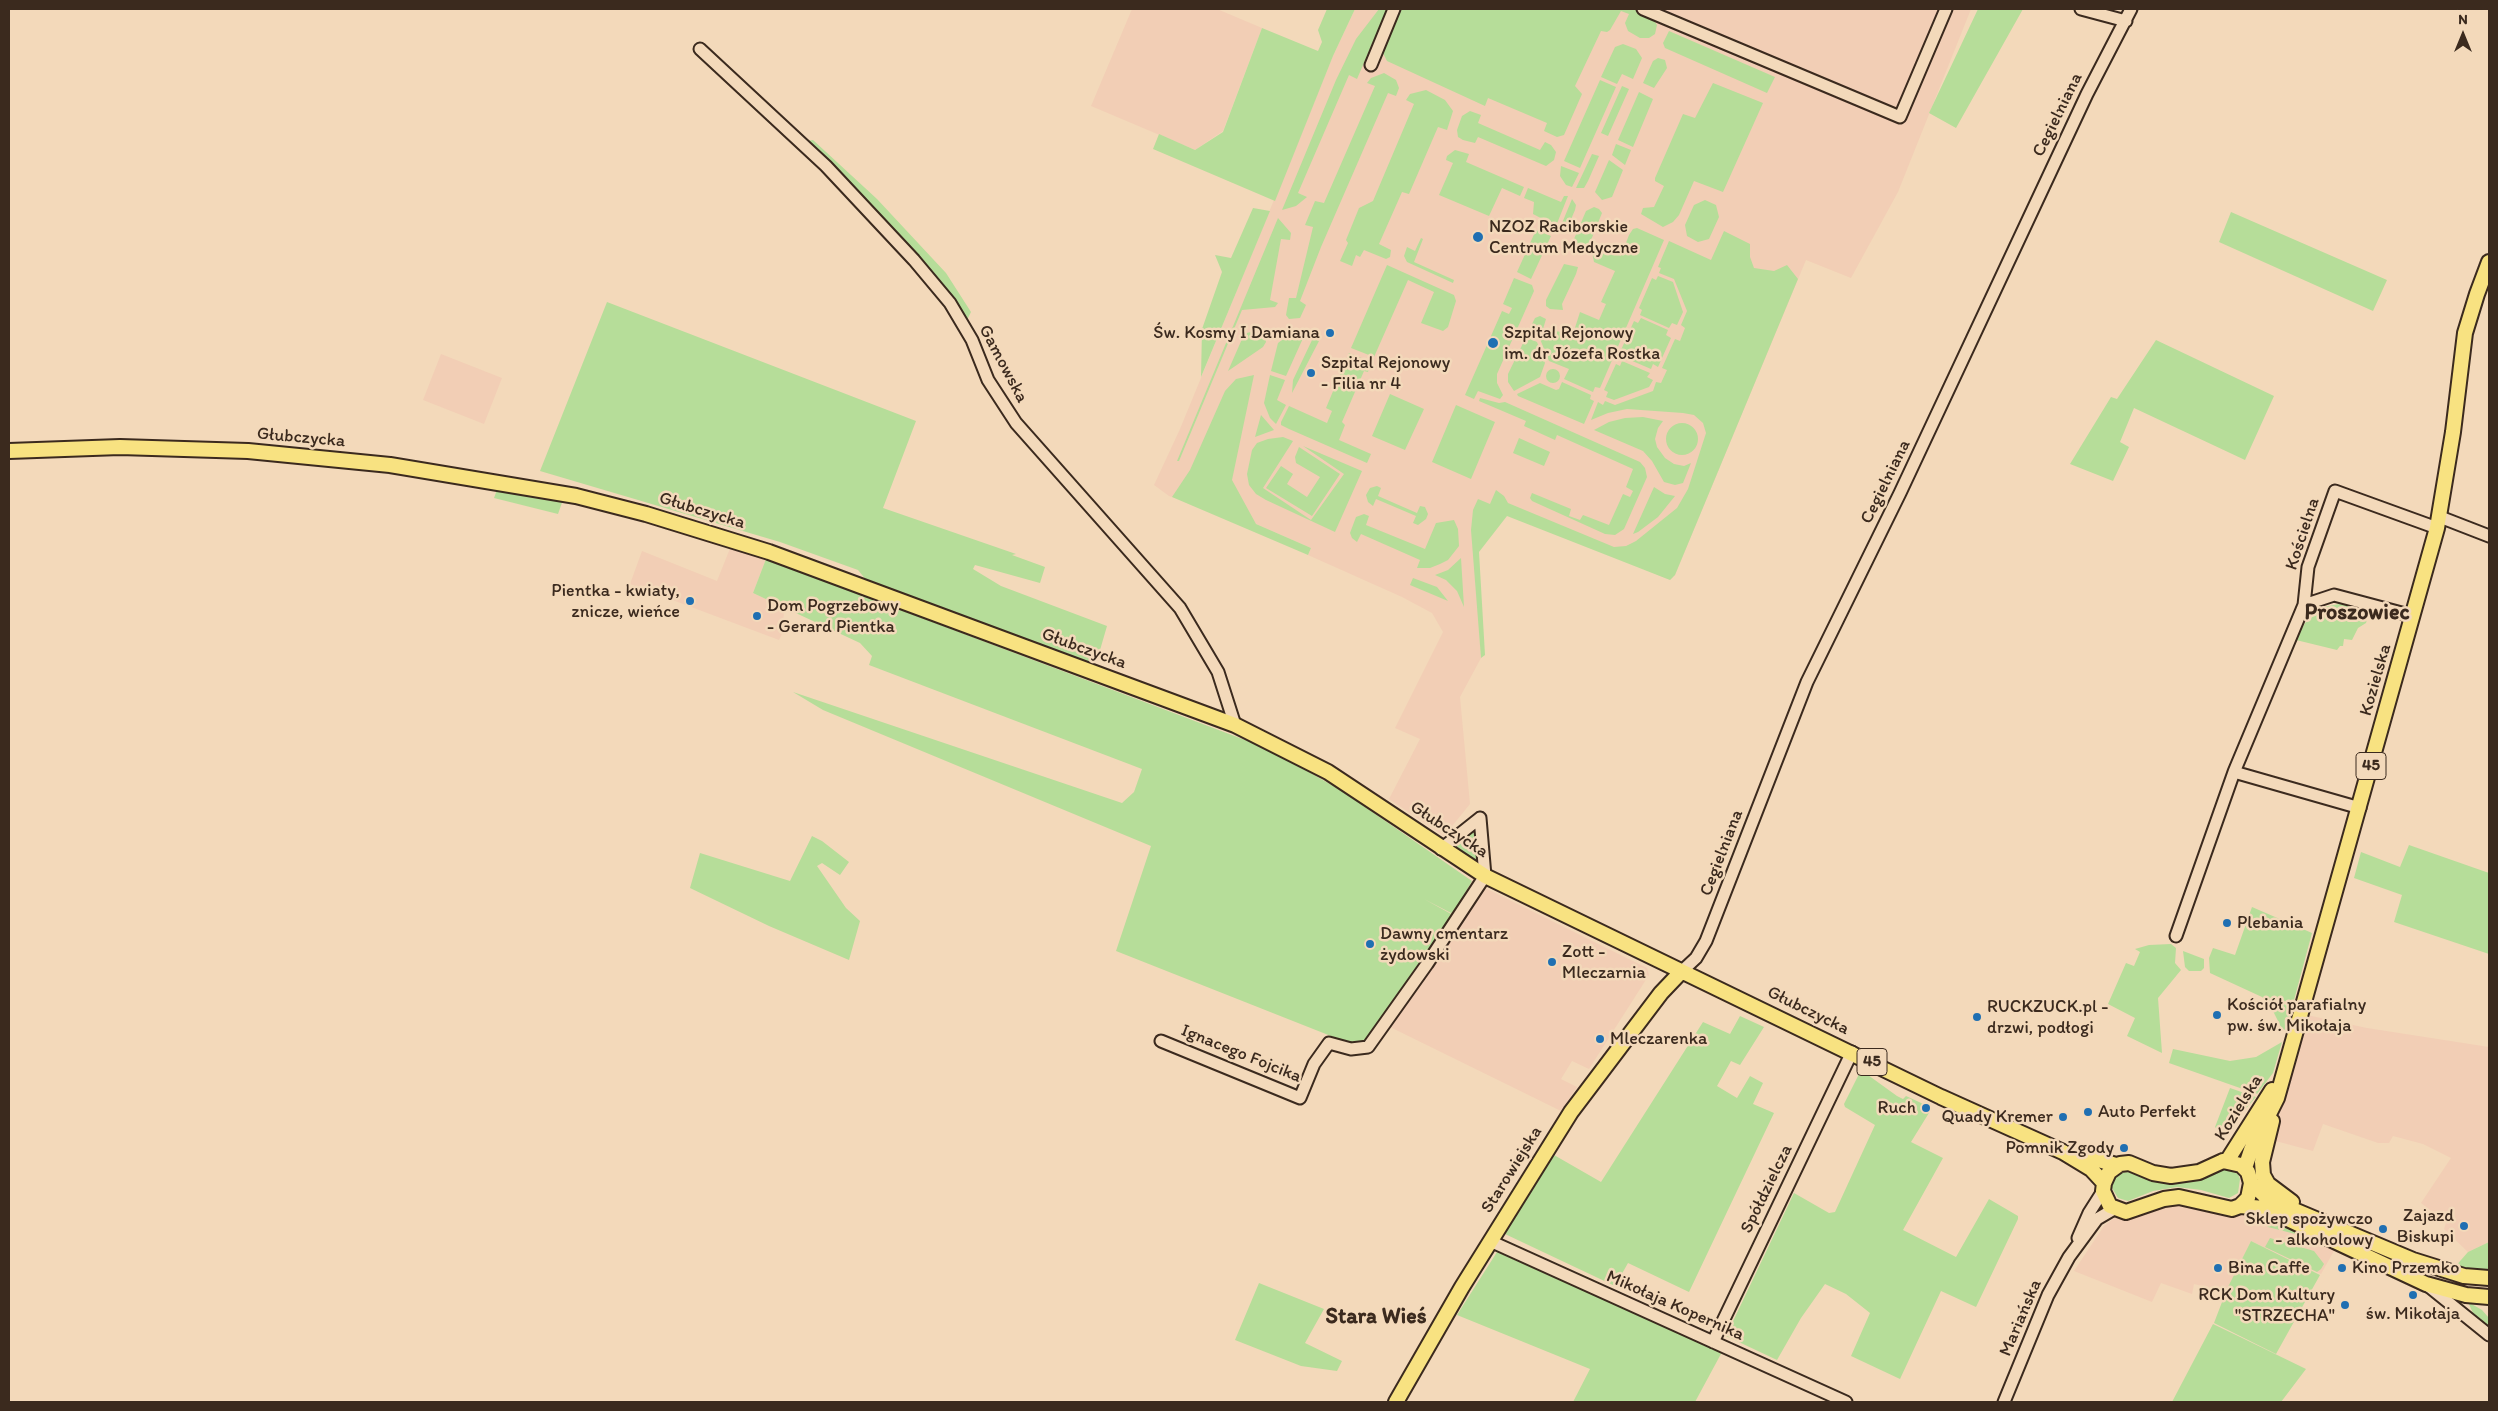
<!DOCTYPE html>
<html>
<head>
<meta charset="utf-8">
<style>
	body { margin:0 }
	#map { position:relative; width:2498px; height:1411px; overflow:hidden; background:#f3d9ba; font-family:Itim,sans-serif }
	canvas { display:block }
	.frame { position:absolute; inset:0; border:10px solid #3b2a1e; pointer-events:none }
	.north { position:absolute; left:2438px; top:10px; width:50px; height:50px; -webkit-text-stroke:4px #f3d9ba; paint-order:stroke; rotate:0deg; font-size:14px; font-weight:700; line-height:20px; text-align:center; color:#3b2a1e }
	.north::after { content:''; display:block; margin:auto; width:18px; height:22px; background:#3b2a1e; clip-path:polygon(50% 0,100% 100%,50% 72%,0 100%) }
</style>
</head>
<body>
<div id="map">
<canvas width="2498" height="1411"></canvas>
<div class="frame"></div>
<div class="north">N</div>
</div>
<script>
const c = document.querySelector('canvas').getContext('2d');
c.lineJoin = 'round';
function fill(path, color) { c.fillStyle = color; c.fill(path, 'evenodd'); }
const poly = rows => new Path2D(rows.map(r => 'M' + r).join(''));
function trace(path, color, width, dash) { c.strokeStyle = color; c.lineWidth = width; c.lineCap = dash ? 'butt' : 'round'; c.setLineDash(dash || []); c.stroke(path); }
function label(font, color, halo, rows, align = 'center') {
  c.font = font + ' Itim,sans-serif'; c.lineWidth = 5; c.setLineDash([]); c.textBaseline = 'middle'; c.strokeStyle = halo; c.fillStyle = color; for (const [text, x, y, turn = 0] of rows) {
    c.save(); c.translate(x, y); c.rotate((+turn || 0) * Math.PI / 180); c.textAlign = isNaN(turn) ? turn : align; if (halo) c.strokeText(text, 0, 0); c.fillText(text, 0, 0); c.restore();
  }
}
fill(poly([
	[1132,9,1217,9,1262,28,1223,131,1195,150,1091,106],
	[1355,9,1971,9,1898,192,1851,278,1806,260,1675,575,1670,580,1641,568,1504,507,1474,545,1481,658,1460,697,1470,804,1444,836,1389,799,1420,739,1395,728,1443,632,1432,613,1402,597,1308,555,1311,548,1256,524,1169,496,1154,485,1180,429,1333,56],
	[441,354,502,378,484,424,423,400],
	[731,546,766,559,753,593,784,607,783,632,779,640,630,584,642,551,717,581],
	[1483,887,1647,968,1649,975,1589,1069,1572,1061,1561,1079,1577,1087,1561,1111,1388,1026],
	[2307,1015,2367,1028,2489,1047,2489,1242,2468,1252,2444,1229,2446,1223,2421,1203,2451,1158,2423,1144,2393,1136,2389,1143,2378,1143,2323,1124,2313,1151,2272,1140,2283,1095],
	[2188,1203,2249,1211,2269,1218,2303,1236,2335,1249,2321,1274,2251,1241,2226,1292,2194,1284,2192,1294,2161,1283,2152,1302,2074,1271,2104,1226,2118,1215,2164,1204]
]), '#f2ceb5');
fill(poly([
	[1327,9,1355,9,1333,56,1275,201,1153,149,1159,134,1195,150,1223,132,1262,28,1318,51,1322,42,1318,30],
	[1379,9,1387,9,1357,79,1349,75,1298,193,1307,197,1296,206,1282,210,1336,80,1356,39],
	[1398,9,1634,9,1651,16,1657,25,1655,34,1649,38,1640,38,1628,31,1625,23,1629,14,1621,11,1610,30,1607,32,1601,31,1575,86,1582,94,1564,135,1557,137,1544,131,1547,123,1488,98,1485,106,1387,61,1382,51],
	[1978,9,2023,9,1956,128,1929,113],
	[1669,31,1775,77,1767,93,1665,48,1663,43],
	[1623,44,1636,49,1642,58,1633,79,1622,74,1617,84,1601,77,1615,47],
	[1658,58,1665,60,1667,68,1654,88,1643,83,1653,61],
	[1384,73,1396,80,1399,88,1396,96,1388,93,1321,247,1300,301,1306,305,1300,318,1289,319,1286,315,1289,298,1296,298,1313,227,1305,225,1315,201,1324,203,1375,86,1367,83,1371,78],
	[1600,80,1616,87,1580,168,1564,161],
	[1713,83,1763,103,1723,192,1694,181,1679,215,1673,222,1663,227,1641,214,1643,208,1654,207,1664,186,1655,181,1655,178,1683,114,1695,118],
	[1622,86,1629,89,1608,136,1601,133],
	[1426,90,1445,100,1453,111,1447,130,1438,127,1409,194,1402,192,1379,244,1391,250,1390,257,1386,259,1364,250,1360,257,1356,255,1352,266,1340,261,1348,243,1346,240,1359,208,1373,201,1414,104,1406,100,1410,94],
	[1639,92,1653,99,1633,147,1618,140],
	[1470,111,1481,115,1478,123,1540,150,1545,142,1551,145,1556,152,1554,160,1546,166,1478,137,1475,143,1463,140,1458,137,1457,130,1462,116],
	[813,140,877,199,946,273,971,312,966,322,805,141],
	[1616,144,1631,150,1625,165,1612,155],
	[1455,150,1469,154,1466,162,1524,187,1520,196,1502,188,1489,216,1439,195,1453,163,1446,160,1447,156],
	[1592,154,1599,156,1588,181,1584,188,1576,188],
	[1609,160,1623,170,1612,197,1602,200,1595,192],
	[1561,166,1579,173,1572,187,1566,185,1560,176],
	[1528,188,1561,202,1564,196,1568,196,1556,226,1533,214,1534,202,1524,198],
	[1572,199,1576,205,1575,210,1569,224,1560,228],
	[1705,200,1716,205,1719,217,1709,239,1698,242,1687,236,1685,225,1694,205],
	[1594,207,1599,209,1602,213,1587,250,1580,255,1572,251,1571,246,1586,211],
	[1253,208,1270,211,1201,377,1202,329,1222,272,1215,255,1231,258],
	[2231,212,2387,280,2373,311,2219,242],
	[1278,218,1291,233,1290,240,1281,239,1270,300,1278,303,1275,307,1242,310,1179,461,1177,461],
	[1637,228,1664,240,1600,388,1595,387,1593,392,1564,379,1569,369,1549,361,1540,339,1527,334,1535,318,1540,316,1546,319,1543,329,1573,334,1580,312,1599,320,1606,304,1601,302,1615,271,1594,262,1592,252,1600,255,1603,247,1621,256,1629,235,1633,229],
	[1536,230,1551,236,1531,279,1517,272],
	[1724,231,1750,244,1750,257,1754,268,1774,271,1787,265,1798,279,1675,575,1670,580,1507,516,1479,552,1485,655,1481,658,1471,530,1473,510,1478,499,1490,504,1496,490,1504,496,1508,503,1614,547,1626,546,1636,541,1677,508,1688,489,1706,433,1703,423,1694,415,1683,413,1627,409,1608,413,1591,420,1598,402,1603,405,1605,401,1615,405,1653,391,1656,382,1661,383,1667,370,1662,368,1675,339,1680,341,1685,328,1681,325,1687,311,1674,279,1659,273,1661,268,1658,267,1669,241,1711,260],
	[1421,238,1423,239,1414,262,1454,280,1453,283,1407,262,1404,256,1407,247,1415,251],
	[1564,264,1578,267,1576,274,1562,304,1563,310,1550,309,1546,306,1546,300],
	[1387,265,1454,295,1456,301,1448,327,1443,331,1421,323,1434,292,1408,280,1374,357,1351,348],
	[1658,276,1673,282,1683,312,1677,325,1672,323,1669,328,1640,315,1642,310,1639,308,1652,278,1656,280],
	[1514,278,1532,285,1534,291,1497,374,1497,383,1503,395,1500,399,1478,391,1474,399,1465,395,1502,311,1509,314,1512,308,1503,304],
	[607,302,916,421,883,508,1016,554,1012,555,1045,567,1040,583,975,565,973,569,1001,586,1107,626,1098,657,1088,663,867,581,858,570,780,542,540,471],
	[1641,318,1668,330,1666,335,1671,338,1658,367,1653,364,1651,369,1623,357,1625,352,1621,350,1634,321,1638,323],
	[1254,331,1265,337,1266,342,1263,347,1228,371,1242,339,1247,333],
	[1291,333,1304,336,1286,376,1271,371,1278,343],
	[1526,337,1537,342,1545,363,1540,377,1514,391,1508,382,1508,374],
	[1313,338,1319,341,1292,393,1293,380],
	[2156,340,2274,396,2245,460,2134,408,2120,442,2129,447,2113,481,2070,464,2111,397,2117,399],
	[1349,353,1371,362,1368,372,1364,371,1342,422,1345,425,1339,440,1371,454,1367,463,1289,429,1281,425,1281,422,1289,406,1327,423,1332,411,1326,408],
	[1622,361,1650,373,1647,377,1653,380,1649,387,1614,400,1606,397,1608,392,1604,390,1616,364,1620,366],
	'1546 376a7 7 0 1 1 14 0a7 7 0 1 1-14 0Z',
	[1254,375,1232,480,1256,524,1311,548,1308,555,1172,497,1190,470,1225,391,1236,379],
	[1270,375,1285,380,1277,400,1286,405,1276,424,1270,418,1264,403],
	[1562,382,1591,395,1590,399,1594,401,1584,424,1518,396,1517,394,1540,383,1556,390,1559,389],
	[1390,394,1424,409,1405,450,1372,436],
	[1480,398,1499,403,1505,402,1640,462,1645,468,1647,477,1624,529,1615,535,1605,534,1532,501,1530,498,1532,493,1571,509,1569,516,1580,520,1583,515,1609,525,1623,494,1630,497,1633,491,1626,487,1633,469,1557,435,1555,440,1524,426,1526,421,1479,401],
	[1456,405,1495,422,1471,479,1432,462],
	[1261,415,1274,430,1255,437],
	[1643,417,1663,421,1658,428,1655,439,1657,447,1665,458,1674,464,1684,466,1691,463,1683,483,1675,485,1664,482,1652,461,1643,451,1594,430,1609,422,1625,418],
	'1666 439a16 16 0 1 1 32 0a16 16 0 1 1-32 0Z',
	[1283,437,1293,441,1263,488,1311,520,1344,474,1303,446,1362,471,1335,532,1266,500,1256,494,1249,485,1247,474,1252,450,1257,443,1268,439],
	[1519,438,1550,452,1544,466,1513,453],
	[1299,447,1340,474,1312,516,1266,488,1281,466,1293,474,1287,484,1307,497,1320,477,1296,463,1295,457],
	[1377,486,1381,488,1378,496,1417,513,1420,506,1425,507,1428,514,1426,519,1418,525,1413,523,1416,516,1376,499,1373,506,1368,502,1366,495,1370,488],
	[498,487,564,497,558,514,494,498],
	[1654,487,1665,494,1675,496,1658,517,1638,532,1633,534],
	[1364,514,1369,516,1366,525,1425,549,1436,523,1454,520,1458,529,1459,546,1448,560,1440,564,1430,568,1417,568,1420,560,1361,534,1357,542,1352,538,1350,533,1356,517],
	[1461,558,1464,607,1457,591,1446,580,1435,575,1448,570],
	[766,559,1253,743,1288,760,1342,791,1472,881,1453,914,1424,899,1453,915,1365,1043,1354,1045,1341,1040,1116,951,1151,846,823,710,793,692,1122,803,1134,792,1142,769,869,665,872,656,860,643,753,593],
	[1413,578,1437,587,1448,601,1410,585],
	[2344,603,2370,607,2366,623,2358,628,2352,640,2344,639,2343,646,2340,646,2337,650,2296,640,2305,623,2324,607],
	[1474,831,1477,859,1473,862,1454,850,1454,846],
	[812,836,822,841,849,862,840,875,822,863,817,866,846,908,860,921,849,960,769,926,690,888,700,853,790,881],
	[2409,845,2489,873,2489,954,2394,922,2402,895,2354,878,2361,852,2400,867],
	[2252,907,2312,933,2286,1030,2282,1029,2269,1003,2262,997,2210,973,2209,958,2213,948,2235,955],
	[2171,944,2176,948,2175,963,2181,970,2158,998,2162,1053,2127,1036,2135,1018,2108,1004,2126,963,2134,966,2140,952,2135,949,2149,945],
	[2183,951,2204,959,2204,968,2201,971,2189,971,2185,967],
	[1740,1016,1764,1027,1740,1065,1731,1061,1717,1086,1737,1098,1750,1076,1763,1083,1753,1104,1774,1113,1689,1292,1628,1263,1615,1286,1505,1234,1554,1155,1601,1182,1703,1022,1730,1034],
	[2282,1042,2273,1073,2257,1094,2169,1063,2173,1049,2230,1061,2256,1057],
	[1861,1070,1897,1096,1903,1099,1906,1096,1932,1108,1911,1142,1943,1158,1903,1230,1956,1257,1989,1199,2018,1216,2018,1219,1976,1307,1941,1291,1900,1379,1851,1356,1870,1313,1846,1294,1825,1284,1801,1318,1777,1360,1726,1336,1794,1193,1829,1213,1835,1212,1875,1125,1845,1107,1844,1104],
	[2230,1088,2256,1097,2223,1135,2215,1127],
	[2226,1169,2238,1174,2240,1179,2238,1193,2229,1198,2201,1190,2177,1187,2153,1191,2128,1201,2118,1198,2112,1188,2112,1181,2119,1173,2128,1172,2157,1181,2176,1183,2198,1180],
	[2265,1217,2269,1218,2303,1236,2268,1227,2262,1221],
	[2270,1238,2314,1251,2324,1264,2321,1269,2317,1272,2265,1247],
	[2251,1241,2320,1275,2276,1354,2214,1323,2227,1289],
	[2489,1242,2489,1272,2454,1268,2468,1252],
	[1497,1252,1722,1352,1695,1402,1573,1402,1590,1369,1457,1315],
	[1259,1283,1324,1309,1305,1343,1342,1361,1337,1371,1301,1366,1235,1340],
	[2468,1302,2482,1310,2489,1318,2489,1328,2473,1313],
	[2213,1324,2236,1335,2306,1369,2281,1402,2172,1402]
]), '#b6dd99');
const minor = poly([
	[1643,9,1900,117,1946,9],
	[2081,9,2126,21],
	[700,49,826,166,914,260,950,303,972,340,988,380,1016,423,1180,608,1218,672,1235,725],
	[1371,65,1394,9],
	[2440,517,2489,536],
	[2304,605,2308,567,2335,491,2437,528],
	[2234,772,2304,605,2334,595,2413,616],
	[1441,849,1480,818],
	[2176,936,2234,772,2360,808],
	[1681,972,1696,958,1706,941,1807,682,1900,493,2087,94,2131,9],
	[1161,1041,1300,1098,1314,1064,1329,1043,1351,1049,1368,1047,1427,964,1485,876,1480,818],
	[2078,1238,2089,1213,2103,1191],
	[1490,1241,1846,1402],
	[2427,1285,2489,1335],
	[1713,1342,1852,1052],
	[2004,1402,2048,1295,2069,1257,2097,1219,2114,1209]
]);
const major = poly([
	[9,451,120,447,248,451,390,465,576,496,646,514,769,552,1235,725,1328,772,1485,876,1941,1097,2063,1152,2091,1169,2104,1183],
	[2272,1121,2262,1162,2263,1175,2268,1184,2292,1202],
	[2074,1153,2116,1165],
	[2223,1161,2241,1165,2248,1172,2251,1183,2248,1198,2240,1206,2232,1209,2179,1197,2164,1199,2126,1212,2110,1206,2103,1191,2104,1183,2109,1172,2120,1164,2129,1163,2153,1173,2171,1176,2199,1172,2223,1161],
	[2227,1161,2272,1090],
	[2245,1168,2251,1150,2277,1098,2437,528,2453,432,2465,333,2477,294,2489,262],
	[2251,1183,2268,1199,2413,1260,2464,1276,2489,1278],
	[2240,1206,2264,1208,2426,1284,2466,1295,2489,1297],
	[1396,1402,1462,1287,1571,1112,1661,993,1681,972]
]);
trace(minor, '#3b2a1e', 15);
trace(major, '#3b2a1e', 18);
trace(minor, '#f3d9ba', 11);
trace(major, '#f8e281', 14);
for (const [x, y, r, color] of [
	[1478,237,6,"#1f6fb2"],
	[1330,333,5,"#1f6fb2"],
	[1493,343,6,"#1f6fb2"],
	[1311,373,5,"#1f6fb2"],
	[690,601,5,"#1f6fb2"],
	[757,616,5,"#1f6fb2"],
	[2227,923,5,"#1f6fb2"],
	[1370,944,5,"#1f6fb2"],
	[1552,962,5,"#1f6fb2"],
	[2217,1015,5,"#1f6fb2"],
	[1977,1017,5,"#1f6fb2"],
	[1600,1039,5,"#1f6fb2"],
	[1926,1108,5,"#1f6fb2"],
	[2088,1112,5,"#1f6fb2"],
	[2063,1117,5,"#1f6fb2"],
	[2124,1148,5,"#1f6fb2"],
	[2464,1226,5,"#1f6fb2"],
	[2383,1229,5,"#1f6fb2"],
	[2218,1268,5,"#1f6fb2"],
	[2342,1268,5,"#1f6fb2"],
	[2413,1295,5,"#1f6fb2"],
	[2345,1305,5,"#1f6fb2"]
]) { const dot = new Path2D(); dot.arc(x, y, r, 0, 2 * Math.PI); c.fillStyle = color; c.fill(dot); trace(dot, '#f3d9ba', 2); }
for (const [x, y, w] of [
	[2371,766,30],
	[1872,1062,30]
]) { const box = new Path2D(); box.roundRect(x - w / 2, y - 13.5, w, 27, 4); c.fillStyle = '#f3d9ba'; c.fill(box); trace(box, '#3b2a1e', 1); }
label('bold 16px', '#3b2a1e', null, [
	["45",2371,766],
	["45",1872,1062]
]);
label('18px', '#3b2a1e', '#f3d9ba', [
	["Cegielniana",2058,115,-64],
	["Gamowska",1003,364,62],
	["Głubczycka",301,438,5],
	["Cegielniana",1886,482,-64],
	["Głubczycka",702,511,17],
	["Kościelna",2303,534,-72],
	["Głubczycka",1084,649,20],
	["Kozielska",2376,680,-74],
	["Głubczycka",1449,830,33],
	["Cegielniana",1722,853,-69],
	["Głubczycka",1808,1011,26],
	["Ignacego Fojcika",1241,1054,22],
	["Kozielska",2239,1108,-58],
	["Starowiejska",1512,1170,-58],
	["Spółdzielcza",1767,1189,-64],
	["Mikołaja Kopernika",1675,1306,24],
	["Mariańska",2021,1318,-67]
]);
label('18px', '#3b2a1e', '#f3d9ba', [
	["NZOZ Raciborskie",1489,227],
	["Centrum Medyczne",1489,248],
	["Św. Kosmy I Damiana",1320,333,"right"],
	["Szpital Rejonowy",1504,333],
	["im. dr Józefa Rostka",1504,354],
	["Szpital Rejonowy",1321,363],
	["- Filia nr 4",1321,384],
	["Pientka - kwiaty,",680,591,"right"],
	["znicze, wieńce",680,612,"right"],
	["Dom Pogrzebowy",767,606],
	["- Gerard Pientka",767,627],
	["Plebania",2237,923],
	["Dawny cmentarz",1380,934],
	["żydowski",1380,955],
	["Zott -",1562,952],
	["Mleczarnia",1562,973],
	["Kościół parafialny",2227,1005],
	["pw. św. Mikołaja",2227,1026],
	["RUCKZUCK.pl -",1987,1007],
	["drzwi, podłogi",1987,1028],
	["Mleczarenka",1610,1039],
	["Ruch",1916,1108,"right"],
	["Auto Perfekt",2098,1112],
	["Quady Kremer",2053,1117,"right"],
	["Pomnik Zgody",2114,1148,"right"],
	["Zajazd",2454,1216,"right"],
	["Biskupi",2454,1237,"right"],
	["Sklep spożywczo",2373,1219,"right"],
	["- alkoholowy",2373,1240,"right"],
	["Bina Caffe",2228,1268],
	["Kino Przemko",2352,1268],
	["RCK Dom Kultury",2335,1295,"right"],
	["\"STRZECHA\"",2335,1316,"right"],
	["św. Mikołaja",2413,1314,"center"]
], 'left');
label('bold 22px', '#3b2a1e', '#f3d9ba', [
	["Proszowiec",2357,613],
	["Stara Wieś",1376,1317]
]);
</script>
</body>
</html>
